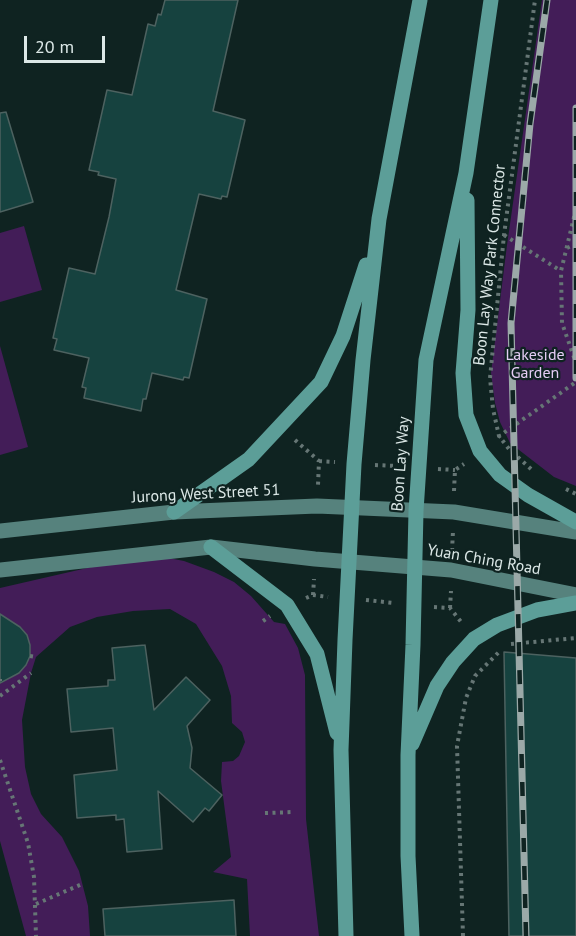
<!DOCTYPE html>
<html>
<head>
<meta charset="utf-8">
<style>
	body { margin:0 }
	#map { position:relative; width:576px; height:936px; overflow:hidden; background:#0f2321; font-family:"PT Sans",sans-serif }
	canvas { display:block }
	.scale { position:absolute; left:24px; top:36px; width:81px; height:27px; box-sizing:border-box; border:3px solid #dce8e7; border-top:0; padding-left:8px; font-size:18px; line-height:21px; white-space:nowrap; color:#dce8e7; -webkit-text-stroke:4px #0f2321; paint-order:stroke }
</style>
</head>
<body>
<div id="map">
<canvas width="576" height="936"></canvas>
<div class="scale">20 m</div>
</div>
<script>
const c = document.querySelector('canvas').getContext('2d');
c.lineJoin = 'round';
function fill(path, color) { c.fillStyle = color; c.fill(path, 'evenodd'); }
const poly = rows => new Path2D(rows.map(r => 'M' + r).join(''));
function trace(path, color, width, dash) { c.strokeStyle = color; c.lineWidth = width; c.lineCap = dash ? 'butt' : 'round'; c.setLineDash(dash || []); c.stroke(path); }
function label(font, color, halo, rows, align = 'center') {
  c.font = font + ' "PT Sans",sans-serif'; c.lineWidth = 4.5; c.setLineDash([]); c.textBaseline = 'middle'; c.strokeStyle = halo; c.fillStyle = color; for (const [text, x, y, turn = 0] of rows) {
    c.save(); c.translate(x, y); c.rotate((+turn || 0) * Math.PI / 180); c.textAlign = isNaN(turn) ? turn : align; if (halo) c.strokeText(text, 0, 0); c.fillText(text, 0, 0); c.restore();
  }
}
fill(poly([
	[542,0,576,0,576,486,554,477,510,443,500,422,495,403,491,373,507,245],
	[24,226,42,290,0,302,0,233],
	[0,346,28,447,0,455],
	[148,554,184,561,214,572,234,582,251,596,274,622,285,624,298,648,305,675,306,819,319,936,250,936,247,879,213,872,231,857,221,781,222,762,233,761,239,756,245,742,242,732,232,723,231,696,222,666,196,624,170,609,133,611,97,617,70,627,36,657,31,673,22,720,25,767,31,794,41,814,62,837,79,871,88,906,90,936,26,936,0,841,0,588]
]), '#431d58');
const building = poly([
	[165,0,238,0,213,111,245,120,227,197,222,196,221,199,199,194,176,290,207,299,189,378,184,377,183,380,152,373,146,399,143,399,141,411,84,398,86,388,82,387,89,358,54,350,57,339,53,338,69,268,95,274,109,217,116,179,98,175,99,172,89,170,107,90,132,95,148,24,155,26,158,14,161,15,165,0],
	[6,112,33,202,0,212,0,113,6,112],
	[0,614,20,627,27,635,30,645,30,656,26,665,19,673,0,683,0,614],
	[145,645,154,710,186,677,210,700,187,726,192,748,190,768,222,795,209,811,205,808,193,822,158,791,162,849,127,852,124,819,116,820,116,815,77,818,74,775,117,770,113,728,71,732,67,689,108,686,108,680,115,680,112,648,145,645],
	[504,652,576,658,576,936,509,936,504,652],
	[234,900,236,936,105,936,103,909,234,900]
]);
fill(building, '#16423f');
trace(building, '#4d6260', 1.5);
trace(poly([
	[576,209,561,271,562,323,576,363],
	[504,235,561,271],
	[567,248,576,244],
	[498,437,576,382],
	[295,440,319,461,318,485],
	[319,461,335,462],
	[375,465,397,466],
	[438,469,455,470],
	[531,469,509,449,499,436,493,409,490,378,504,235,535,0],
	[566,489,576,494],
	[454,491,455,470,464,464],
	[452,551,453,531],
	[313,595,314,579],
	[306,598,313,595,328,597],
	[366,600,394,603],
	[434,607,450,608,462,623],
	[450,608,451,591],
	[263,621,270,616],
	[511,644,576,638],
	[30,656,36,657],
	[0,681,0,679],
	[0,696,31,673],
	[0,760,28,843,34,877,36,936],
	[265,813,294,812],
	[36,904,82,884],
	[463,936,457,746,466,698,475,676,500,651]
]), '#667675', 4, [3, 4.5]);
trace(poly([
	[0,531,174,512,317,506,454,512,576,532],
	[0,570,211,547,315,559,451,570,576,595]
]), '#56827d', 15);
trace(poly([
	[467,200,468,310,463,373,466,415,480,451,500,475,528,495,576,522],
	[174,512,249,459,321,382,343,336,366,265],
	[211,547,287,605,317,654,337,733],
	[412,744,437,686,453,662,474,639,497,625,537,610,576,603],
	[346,936,341,750,345,640,354,464,363,360,379,219,420,0],
	[412,936,408,856,408,755,413,645,416,511,426,360,466,173,491,0]
]), '#5c9e98', 15);
const rail = poly([
	[576,108,576,378],
	[526,936,511,323,530,124,547,0]
]);
trace(rail, '#9ba9a8', 7);
trace(rail, '#0f2321', 4.5, [14]);
label('16px', '#dce8e7', '#0f2321', [
	["Boon Lay Way Park Connector",490,265,-84],
	["Boon Lay Way",401,464,-86],
	["Jurong West Street 51",206,494,-3],
	["Yuan Ching Road",484,560,10]
]);
label('16px', '#e4ccf4', '#0f2321', [
	["Lakeside",535,355],
	["Garden",535,373]
]);
</script>
</body>
</html>
